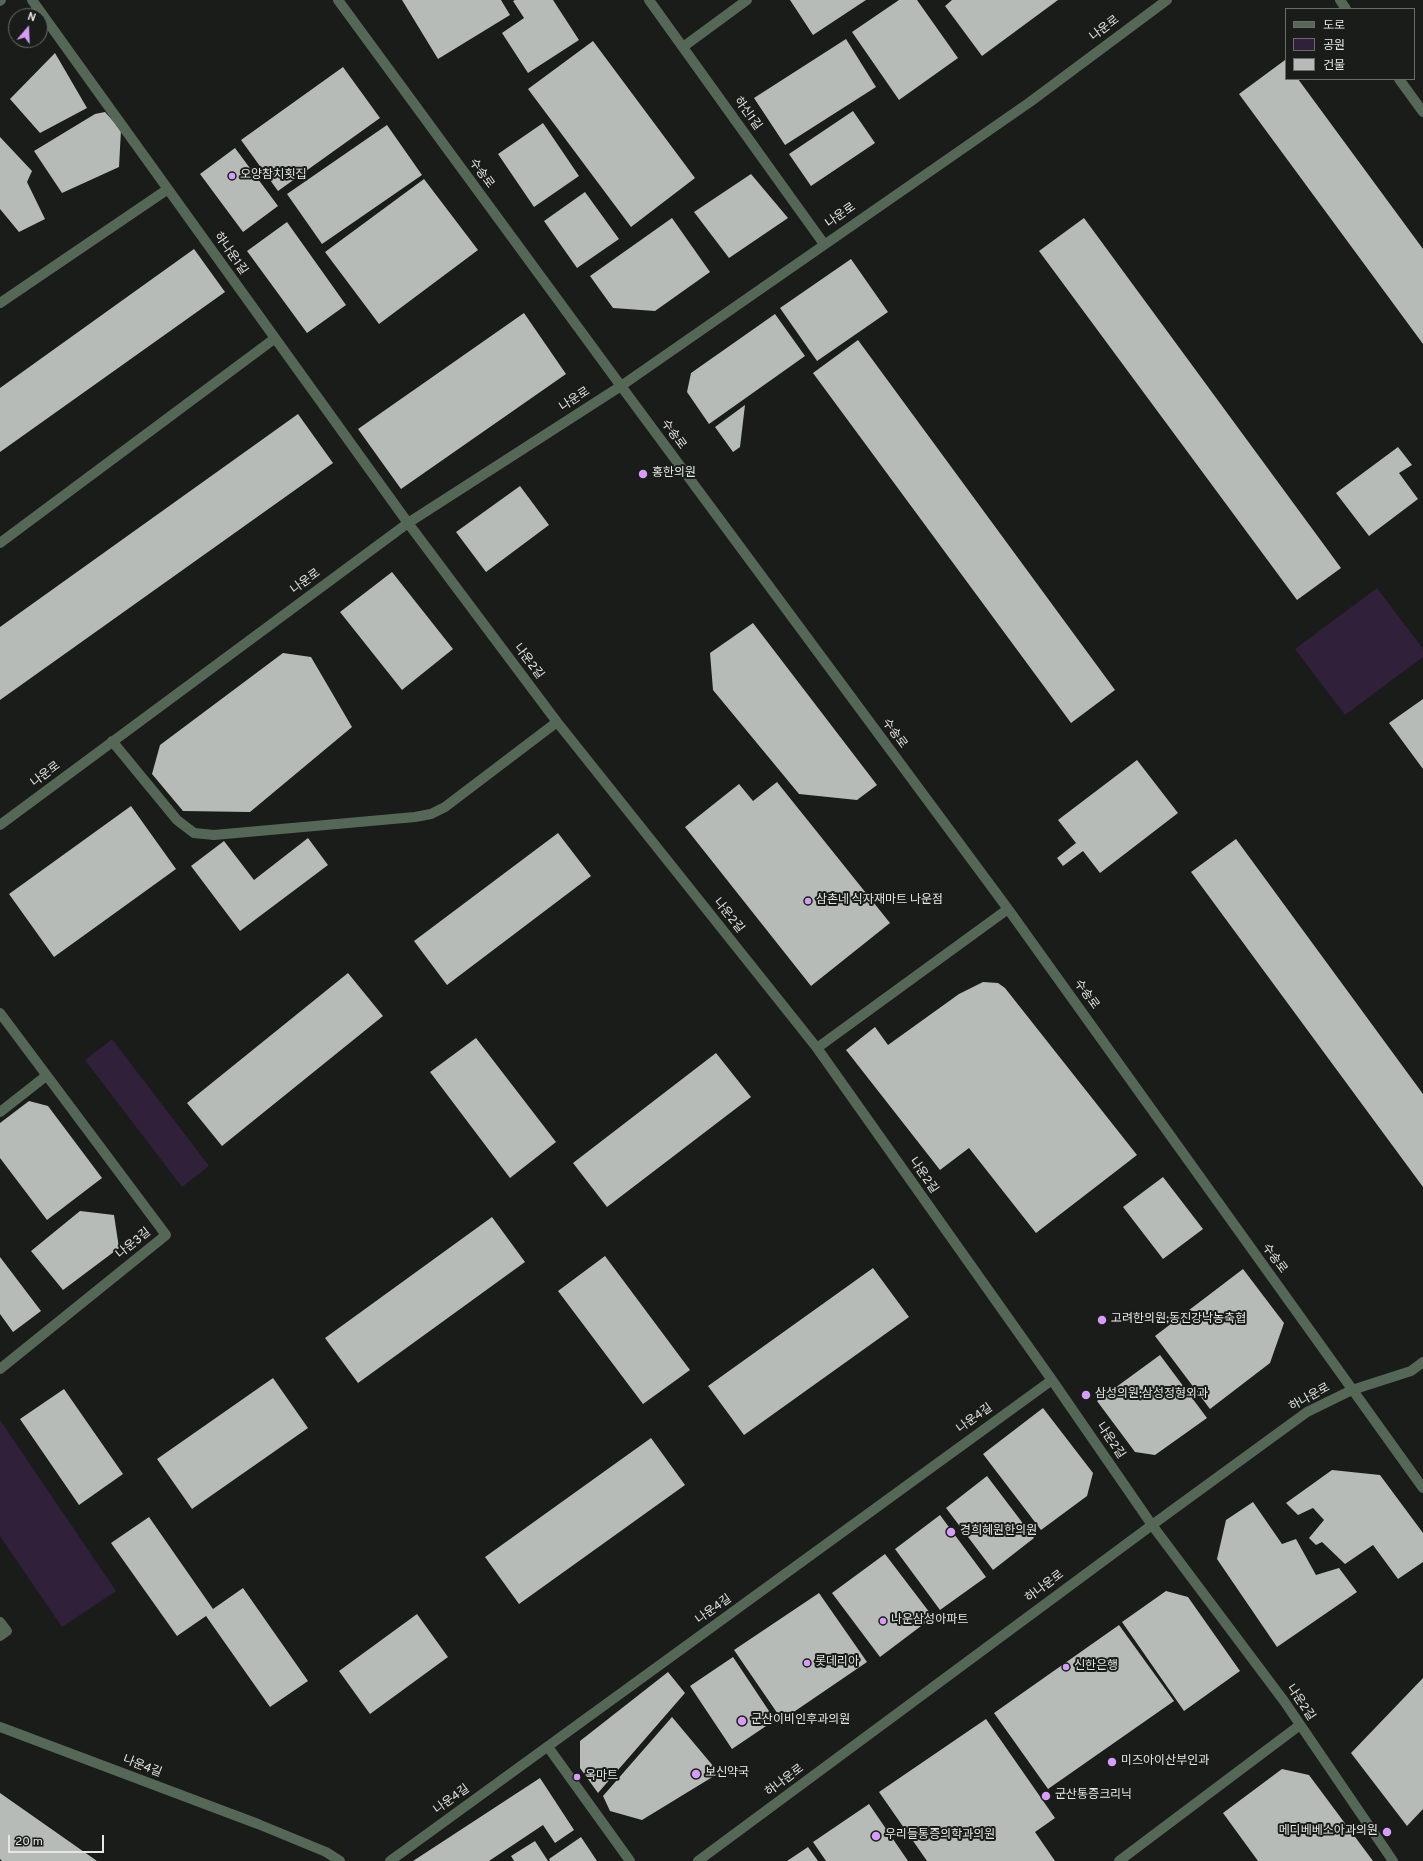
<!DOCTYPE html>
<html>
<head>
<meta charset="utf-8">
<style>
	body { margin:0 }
	#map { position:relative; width:1423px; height:1861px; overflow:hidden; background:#191c19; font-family:Overpass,"Noto Sans KR",sans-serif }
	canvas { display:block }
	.legend { position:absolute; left:1285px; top:8px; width:130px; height:72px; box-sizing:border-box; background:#191c19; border:1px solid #6a6d6a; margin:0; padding:5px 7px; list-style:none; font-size:12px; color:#e4e7e4 }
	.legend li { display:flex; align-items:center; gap:8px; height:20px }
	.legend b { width:20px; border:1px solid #6a6d6a }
	.north { position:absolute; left:8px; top:8px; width:40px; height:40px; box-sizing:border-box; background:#191c19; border:1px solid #6a6d6a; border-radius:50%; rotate:19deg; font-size:11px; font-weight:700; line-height:16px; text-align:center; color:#e4e7e4 }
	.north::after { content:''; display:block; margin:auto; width:14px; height:18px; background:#d79bf9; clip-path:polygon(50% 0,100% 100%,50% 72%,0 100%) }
	.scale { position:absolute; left:8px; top:1835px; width:96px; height:18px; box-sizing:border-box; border:2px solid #e4e7e4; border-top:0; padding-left:5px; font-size:12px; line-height:14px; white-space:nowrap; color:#e4e7e4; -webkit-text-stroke:3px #191c19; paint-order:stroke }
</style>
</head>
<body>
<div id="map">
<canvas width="1423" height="1861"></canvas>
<ul class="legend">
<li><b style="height:5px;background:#556857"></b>도로</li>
<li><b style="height:11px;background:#302039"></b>공원</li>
<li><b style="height:11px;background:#b6bbb7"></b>건물</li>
</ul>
<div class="north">N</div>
<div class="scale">20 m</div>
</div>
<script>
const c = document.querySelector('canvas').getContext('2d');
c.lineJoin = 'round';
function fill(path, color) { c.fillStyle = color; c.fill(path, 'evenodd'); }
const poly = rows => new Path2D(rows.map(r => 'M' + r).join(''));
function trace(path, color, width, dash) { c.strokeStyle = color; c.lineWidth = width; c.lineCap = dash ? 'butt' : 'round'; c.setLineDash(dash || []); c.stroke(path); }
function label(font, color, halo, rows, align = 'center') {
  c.font = font + ' Overpass,"Noto Sans KR",sans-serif'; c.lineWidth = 4; c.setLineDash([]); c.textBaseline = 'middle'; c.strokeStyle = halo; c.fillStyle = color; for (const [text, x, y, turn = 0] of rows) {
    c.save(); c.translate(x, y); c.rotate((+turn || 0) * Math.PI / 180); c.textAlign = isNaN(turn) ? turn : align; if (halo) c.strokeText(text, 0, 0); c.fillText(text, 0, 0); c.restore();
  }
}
fill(poly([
	[1377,588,1423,649,1423,657,1345,715,1295,649],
	[112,1039,209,1166,182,1187,85,1060],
	[0,1420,116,1591,62,1627,0,1536]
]), '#302039');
fill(poly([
	[402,0,501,0,510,15,438,59],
	[515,0,553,0,579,40,528,73,502,33,524,18,513,1],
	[790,0,866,0,813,35],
	[899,0,917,0,958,58,899,100,852,32],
	[952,0,1058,0,982,56,945,6],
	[846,39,876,87,785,145,754,98],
	[593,41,695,178,631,227,528,89],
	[55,53,87,108,40,133,10,99],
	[1285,60,1286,79,1298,79,1423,249,1423,344,1239,94],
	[343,67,380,118,278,191,241,140],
	[853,111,875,143,811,186,789,154],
	[105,112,121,130,119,167,62,193,34,151,95,114],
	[543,123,579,176,534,207,498,154],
	[387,125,422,175,322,244,287,194],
	[0,137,32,171,27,182,45,219,19,232,0,209],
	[235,148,278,206,243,232,200,174],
	[751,174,788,218,729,258,694,212],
	[424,179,478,250,379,324,325,252],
	[585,192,619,239,577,268,544,221],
	[672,218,710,272,655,311,613,308,590,276],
	[1084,218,1341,568,1297,600,1039,251],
	[287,222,346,305,307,333,247,251],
	[194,249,225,292,0,452,0,388],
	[851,259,888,312,817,361,780,308],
	[524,313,566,374,401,489,358,429],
	[775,314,805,356,709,424,687,392,691,373],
	[858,340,1115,690,1071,723,813,373],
	[745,405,740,447,733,452,715,427],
	[298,414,333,463,0,700,0,627],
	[1398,447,1412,465,1399,473,1418,499,1369,536,1336,493],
	[520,486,549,525,486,572,456,532],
	[392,572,453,649,402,690,340,612],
	[753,623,877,785,857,800,799,794,713,690,710,653],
	[283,653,311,657,352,727,250,812,183,811,152,774,160,745],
	[1423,699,1423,769,1389,723],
	[1137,760,1178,813,1100,873,1083,851,1063,866,1057,858,1076,843,1058,820],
	[777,782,890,923,811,986,685,827,739,784,753,801],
	[131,806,176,869,54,957,9,894],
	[558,833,591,876,447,985,414,941],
	[308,838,328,865,240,931,191,866,224,841,254,880],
	[1236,839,1423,1094,1423,1187,1191,872],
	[348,973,383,1016,222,1146,187,1103],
	[983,982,998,983,1005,988,1137,1155,1036,1233,969,1148,940,1170,846,1050,875,1027,888,1045,959,994],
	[476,1038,556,1142,510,1178,430,1072],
	[716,1053,751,1097,607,1207,573,1163],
	[29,1101,48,1106,102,1178,47,1220,0,1158,0,1123],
	[1163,1177,1203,1229,1163,1259,1123,1207],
	[80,1211,114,1215,119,1248,63,1290,31,1251],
	[492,1217,525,1262,358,1383,325,1338],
	[605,1256,690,1370,643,1404,558,1291],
	[0,1257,41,1311,13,1332,0,1314],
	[873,1268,909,1317,744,1435,708,1386],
	[1243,1269,1284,1323,1270,1363,1210,1409,1155,1336],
	[1160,1355,1207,1418,1155,1455,1135,1452,1097,1401],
	[273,1378,308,1428,192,1509,157,1459],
	[64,1389,123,1474,79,1505,20,1419],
	[1043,1408,1093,1473,1087,1496,1041,1530,983,1454],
	[651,1438,685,1485,519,1604,485,1557],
	[1332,1470,1380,1475,1423,1533,1423,1562,1398,1579,1373,1545,1345,1564,1322,1542,1316,1545,1309,1538,1324,1520,1313,1508,1298,1515,1286,1503],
	[987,1476,1034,1538,993,1570,946,1508],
	[1253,1502,1282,1544,1296,1539,1316,1575,1339,1568,1357,1592,1277,1647,1217,1559,1226,1520],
	[940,1515,986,1577,940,1610,895,1549],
	[149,1517,213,1609,243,1588,308,1681,270,1707,206,1616,177,1636,111,1543],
	[885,1554,933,1617,880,1657,832,1593],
	[1166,1591,1188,1597,1240,1671,1184,1711,1122,1622],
	[819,1593,867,1662,782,1720,734,1650],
	[417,1614,448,1657,370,1714,339,1671],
	[1119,1625,1174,1701,1048,1789,994,1713],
	[733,1657,775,1720,732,1749,690,1686],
	[668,1672,685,1693,598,1793,580,1768,580,1741],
	[1423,1678,1423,1809,1407,1826,1351,1753],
	[672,1717,719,1773,642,1820,610,1811,603,1796],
	[986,1719,1055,1818,1035,1832,1055,1861,927,1861,879,1792],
	[1282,1769,1309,1775,1373,1861,1258,1861,1223,1813],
	[540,1778,574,1830,555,1843,543,1825,489,1861,413,1861],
	[0,1793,97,1861,2,1861,0,1859],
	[869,1804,908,1861,826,1861,813,1842],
	[581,1837,597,1861,550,1861,549,1859],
	[535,1841,548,1861,514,1861,511,1856],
	[808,1847,818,1861,787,1861]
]), '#b6bbb7');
trace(poly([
	[32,0,408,523,557,722,817,1048,1052,1380,1152,1525,1284,1701,1393,1861],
	[338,0,621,386,1008,909,1423,1488],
	[649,0,824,244],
	[1340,0,1346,9],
	[0,1,1,0],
	[683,47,747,0],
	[1399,79,1423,112],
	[0,303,168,189],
	[0,543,274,339],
	[112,741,177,820,194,833,214,835,415,817,431,814,445,807,557,722],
	[0,825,408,523,621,386,1030,102,1167,0],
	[0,1013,166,1235,0,1369],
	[817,1048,1008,909],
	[0,1112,46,1076],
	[0,1622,7,1631,0,1636],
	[0,1727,258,1824,326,1852,340,1861],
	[548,1747,630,1861],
	[390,1861,1052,1380],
	[698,1861,1152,1525,1307,1412,1352,1390,1411,1371,1423,1362],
	[1119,1861,1300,1725]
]), '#556857', 10);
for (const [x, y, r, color] of [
	[232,176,4,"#d79bf9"],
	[643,474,5,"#d79bf9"],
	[808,901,4,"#d79bf9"],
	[1102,1320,5,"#d79bf9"],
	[1086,1395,5,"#d79bf9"],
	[951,1532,5,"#d79bf9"],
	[883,1621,4,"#d79bf9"],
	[807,1663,4,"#d79bf9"],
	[1066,1667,4,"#d79bf9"],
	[742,1721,5,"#d79bf9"],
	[1112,1762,5,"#d79bf9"],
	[696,1774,5,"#d79bf9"],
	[577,1777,4,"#d79bf9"],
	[1046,1796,5,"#d79bf9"],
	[1387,1832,5,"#d79bf9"],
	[876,1836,5,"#d79bf9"]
]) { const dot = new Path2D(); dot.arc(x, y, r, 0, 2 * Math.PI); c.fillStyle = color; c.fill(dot); trace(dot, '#191c19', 1.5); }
label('12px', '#e4e7e4', '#191c19', [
	["나운로",1105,29,-37],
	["하신1길",747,114,54],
	["수송로",481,174,54],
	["나운로",841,216,-35],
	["하나운1길",230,254,55],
	["나운로",575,400,-33],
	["수송로",673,435,54],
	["나운로",306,582,-36],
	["나운2길",528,662,53],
	["수송로",894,734,54],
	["나운로",46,775,-37],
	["나운2길",728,916,51],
	["수송로",1086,995,54],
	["나운2길",923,1176,55],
	["나운3길",134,1244,-39],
	["수송로",1274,1259,54],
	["하나운로",1310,1398,-29],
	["나운4길",975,1419,-36],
	["나운2길",1110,1441,56],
	["하나운로",1045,1587,-37],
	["나운4길",714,1610,-36],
	["나운2길",1300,1703,56],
	["나운4길",142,1767,21],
	["하나운로",785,1781,-37],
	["나운4길",452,1800,-36]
]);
label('12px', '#e4e7e4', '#191c19', [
	["오양참치횟집",240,176],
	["홍한의원",652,474],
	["삼촌네 식자재마트 나운점",816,901],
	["고려한의원;동진강낙농축협",1111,1320],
	["삼성의원;삼성정형외과",1095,1395],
	["경희혜원한의원",960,1532],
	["나운삼성아파트",891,1621],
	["롯데리아",815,1663],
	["신한은행",1074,1667],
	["군산이비인후과의원",751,1721],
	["미즈아이산부인과",1121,1762],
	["보신약국",705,1774],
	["옥마트",585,1777],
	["군산통증크리닉",1055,1796],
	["메디베베소아과의원",1378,1832,"right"],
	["우리들통증의학과의원",885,1836]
], 'left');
</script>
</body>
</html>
